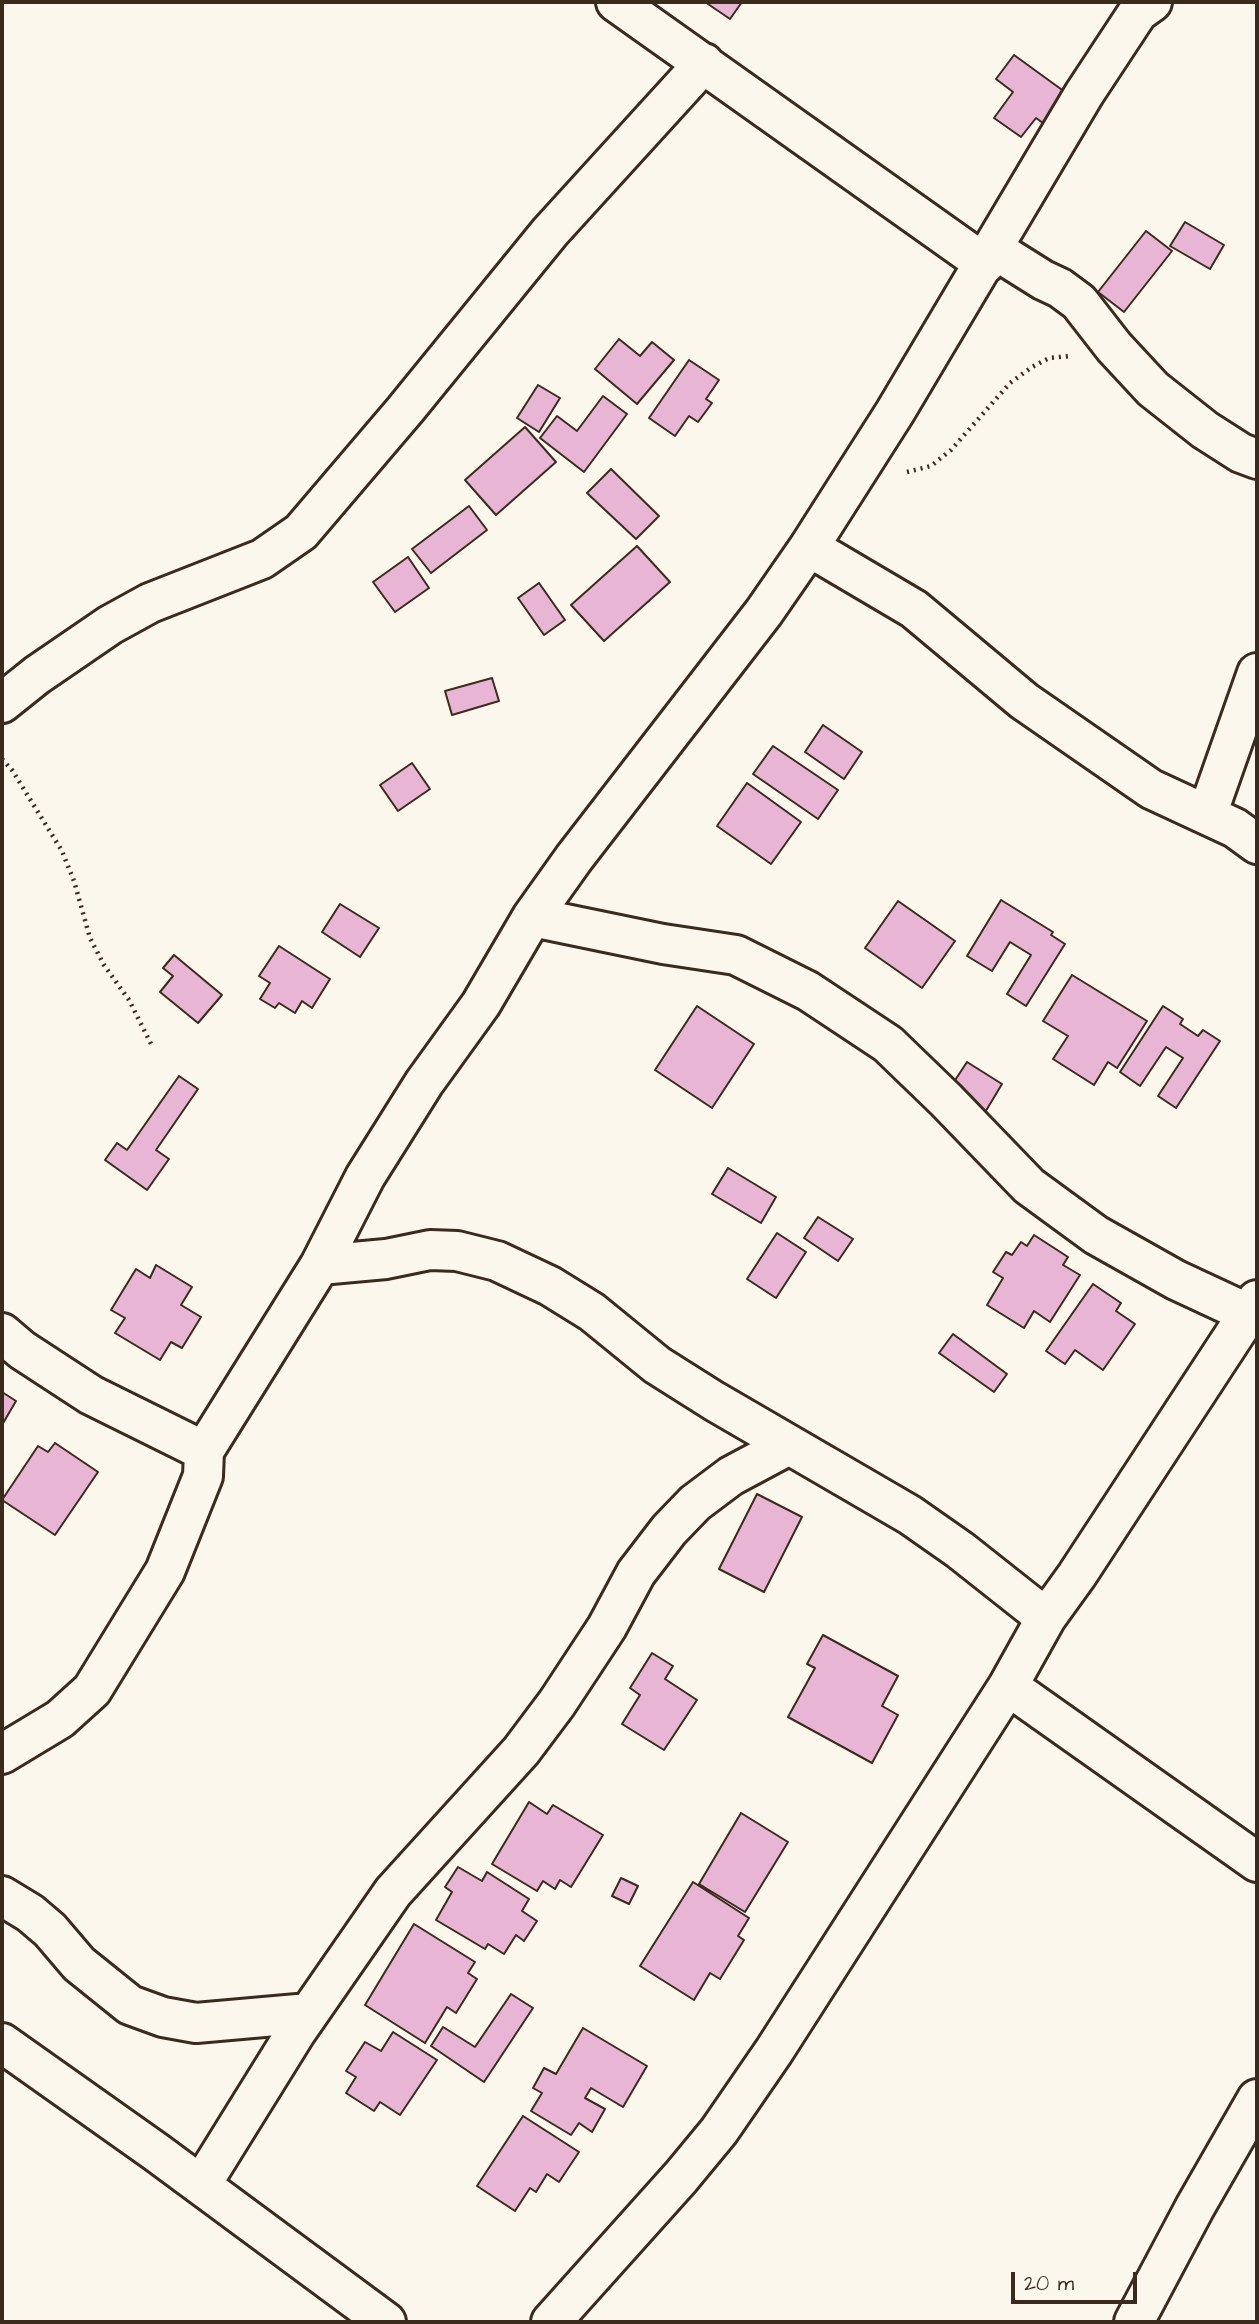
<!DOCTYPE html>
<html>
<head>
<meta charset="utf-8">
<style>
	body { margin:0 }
	#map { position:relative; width:1259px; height:2324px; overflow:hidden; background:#fbf7ec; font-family:"Architects Daughter",sans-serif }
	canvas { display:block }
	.frame { position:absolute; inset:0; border:4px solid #3b2a1e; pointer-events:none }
	.scale { position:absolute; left:1011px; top:2272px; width:126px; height:32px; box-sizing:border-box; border:4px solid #3b2a1e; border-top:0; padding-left:9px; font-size:21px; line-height:24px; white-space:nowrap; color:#3b2a1e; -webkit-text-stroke:5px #fbf7ec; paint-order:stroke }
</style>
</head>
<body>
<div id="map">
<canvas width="1259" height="2324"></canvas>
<div class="frame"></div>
<div class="scale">20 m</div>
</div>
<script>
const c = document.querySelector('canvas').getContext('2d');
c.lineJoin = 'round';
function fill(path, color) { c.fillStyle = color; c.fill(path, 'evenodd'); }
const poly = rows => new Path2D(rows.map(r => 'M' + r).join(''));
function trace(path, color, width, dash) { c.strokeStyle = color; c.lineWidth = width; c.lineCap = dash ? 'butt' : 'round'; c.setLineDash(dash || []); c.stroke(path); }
const building = poly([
	[705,2,742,2,730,19,705,2],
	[1014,55,1076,100,1054,131,1036,118,1021,137,994,118,1013,92,996,79,1014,55],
	[1185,222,1224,245,1210,269,1170,246,1185,222],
	[1146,231,1172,251,1124,312,1098,292,1146,231],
	[619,339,640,356,652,342,674,360,637,404,595,369,619,339],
	[689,360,719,380,706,399,712,403,698,422,689,416,675,436,649,418,689,360],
	[538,385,560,398,539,432,517,418,538,385],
	[603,396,627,414,584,472,540,438,557,416,577,431,603,396],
	[525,427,556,462,496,515,465,480,525,427],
	[611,469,659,516,636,539,587,493,611,469],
	[469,506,487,530,431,573,412,549,469,506],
	[637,546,670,582,604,641,571,605,637,546],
	[408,557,429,588,395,612,373,582,408,557],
	[539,583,565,620,544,635,518,598,539,583],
	[492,678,499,701,452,715,445,691,492,678],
	[823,725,862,752,844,779,805,752,823,725],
	[773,746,838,790,818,819,753,774,773,746],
	[412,763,430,789,398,811,380,785,412,763],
	[747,783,801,822,771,864,717,826,747,783],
	[1001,900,1053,932,1051,935,1065,944,1026,1006,1007,994,1031,955,1010,942,992,971,967,956,1001,900],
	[898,901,955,941,922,988,865,948,898,901],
	[340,904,379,928,360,957,322,932,340,904],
	[279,946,330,979,312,1008,302,1001,295,1013,279,1003,275,1008,260,999,270,983,259,976,279,946],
	[174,955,222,995,198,1023,160,992,173,976,163,968,174,955],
	[1072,975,1147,1021,1117,1068,1108,1062,1094,1085,1053,1059,1068,1036,1043,1021,1072,975],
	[697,1006,754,1044,712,1108,655,1070,697,1006],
	[1163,1006,1183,1019,1180,1024,1198,1036,1203,1030,1220,1041,1176,1108,1158,1096,1183,1058,1166,1047,1140,1086,1120,1072,1163,1006],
	[967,1062,1002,1084,984,1114,948,1091,967,1062],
	[179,1076,198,1089,156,1150,169,1159,147,1190,105,1160,117,1143,127,1150,179,1076],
	[728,1168,776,1197,761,1223,712,1194,728,1168],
	[818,1217,853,1239,838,1261,804,1238,818,1217],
	[777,1233,806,1252,776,1298,747,1279,777,1233],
	[1034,1235,1068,1257,1063,1265,1080,1275,1050,1322,1034,1311,1024,1328,987,1305,1003,1278,993,1272,1006,1252,1012,1255,1021,1242,1027,1246,1034,1235],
	[156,1265,192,1287,181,1305,201,1317,182,1348,171,1342,160,1360,115,1333,125,1318,111,1310,136,1269,150,1278,156,1265],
	[1093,1284,1121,1303,1116,1311,1135,1324,1103,1370,1075,1350,1065,1364,1046,1351,1093,1284],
	[953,1334,1007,1374,994,1392,939,1353,953,1334],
	[2,1392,16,1401,2,1425,2,1392],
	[55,1443,98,1472,55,1535,2,1500,38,1446,48,1452,55,1443],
	[757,1494,802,1517,764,1592,719,1569,757,1494],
	[823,1635,898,1676,882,1706,898,1715,872,1763,788,1717,815,1668,807,1664,823,1635],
	[652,1653,673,1666,665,1679,697,1700,664,1750,622,1724,640,1695,630,1688,652,1653],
	[529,1802,547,1814,553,1805,603,1835,571,1887,560,1880,555,1889,543,1881,537,1891,492,1864,529,1802],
	[741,1813,788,1842,745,1912,699,1884,741,1813],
	[458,1867,482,1881,487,1872,529,1899,522,1911,537,1921,524,1941,516,1935,504,1954,488,1944,485,1949,436,1920,452,1892,445,1887,458,1867],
	[621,1878,638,1886,629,1904,612,1896,621,1878],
	[693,1882,749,1918,738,1936,744,1940,720,1979,710,1973,694,2000,640,1966,693,1882],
	[414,1924,475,1962,468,1973,477,1979,456,2013,447,2007,425,2043,365,2005,414,1924],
	[511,1994,533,2008,484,2082,431,2046,443,2027,475,2047,511,1994],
	[583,2028,647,2066,623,2107,591,2088,585,2098,605,2109,592,2132,579,2123,571,2135,531,2111,542,2093,533,2088,544,2068,556,2074,583,2028],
	[393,2032,437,2060,400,2115,380,2102,374,2111,346,2093,356,2077,346,2071,365,2042,381,2051,393,2032],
	[523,2116,579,2152,559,2182,547,2174,536,2192,530,2188,515,2211,477,2186,523,2116]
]);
fill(building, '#e8b6d4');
trace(building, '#3b2a1e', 2);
const minor = poly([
	[616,2,985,264],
	[992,248,1043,280,1060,288,1079,302,1114,347,1153,389,1205,430,1241,453,1257,459],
	[809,547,914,609,1024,701,1151,789,1235,828,1257,844],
	[2,703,37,675,110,625,150,603,262,559,301,532,405,410,550,232,704,63],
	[1207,815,1257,673],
	[532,917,663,944,736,955,808,991,888,1044,946,1100,1029,1186,1096,1235,1176,1280,1249,1314],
	[320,1265,386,1259,430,1250,457,1251,497,1261,550,1286,592,1312,657,1365,714,1401,910,1515,960,1550,1046,1618],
	[2,1333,22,1350,91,1395,204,1451],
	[1008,1686,1257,1862],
	[2,1754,60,1719,92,1690,165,1571,203,1476,204,1451,320,1265,365,1177,424,1083,481,1004,532,917,574,858,764,612,809,547,895,412,1084,94,1138,12,1152,2],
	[2,1896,30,1913,50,1930,79,1964,130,2005,163,2017,196,2023,309,2013],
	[2,2043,156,2152,386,2322],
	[201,2185,296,2032,393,1892,521,1751,557,1703,607,1627,636,1573,669,1530,695,1503,731,1476,789,1445],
	[551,2322,681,2177,719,2131,774,2051,1008,1686,1046,1618,1077,1575,1257,1300],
	[1134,2322,1195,2207,1257,2099]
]);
trace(minor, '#3b2a1e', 44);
trace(poly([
	[907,472,931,466,951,450,1010,383,1032,367,1049,358,1070,356],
	[2,759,12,770,62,851,74,881,90,938,104,965,129,1000,153,1048]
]), '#3b2a1e', 4.5, [2, 5]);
trace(minor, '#fbf7ec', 38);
</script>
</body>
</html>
